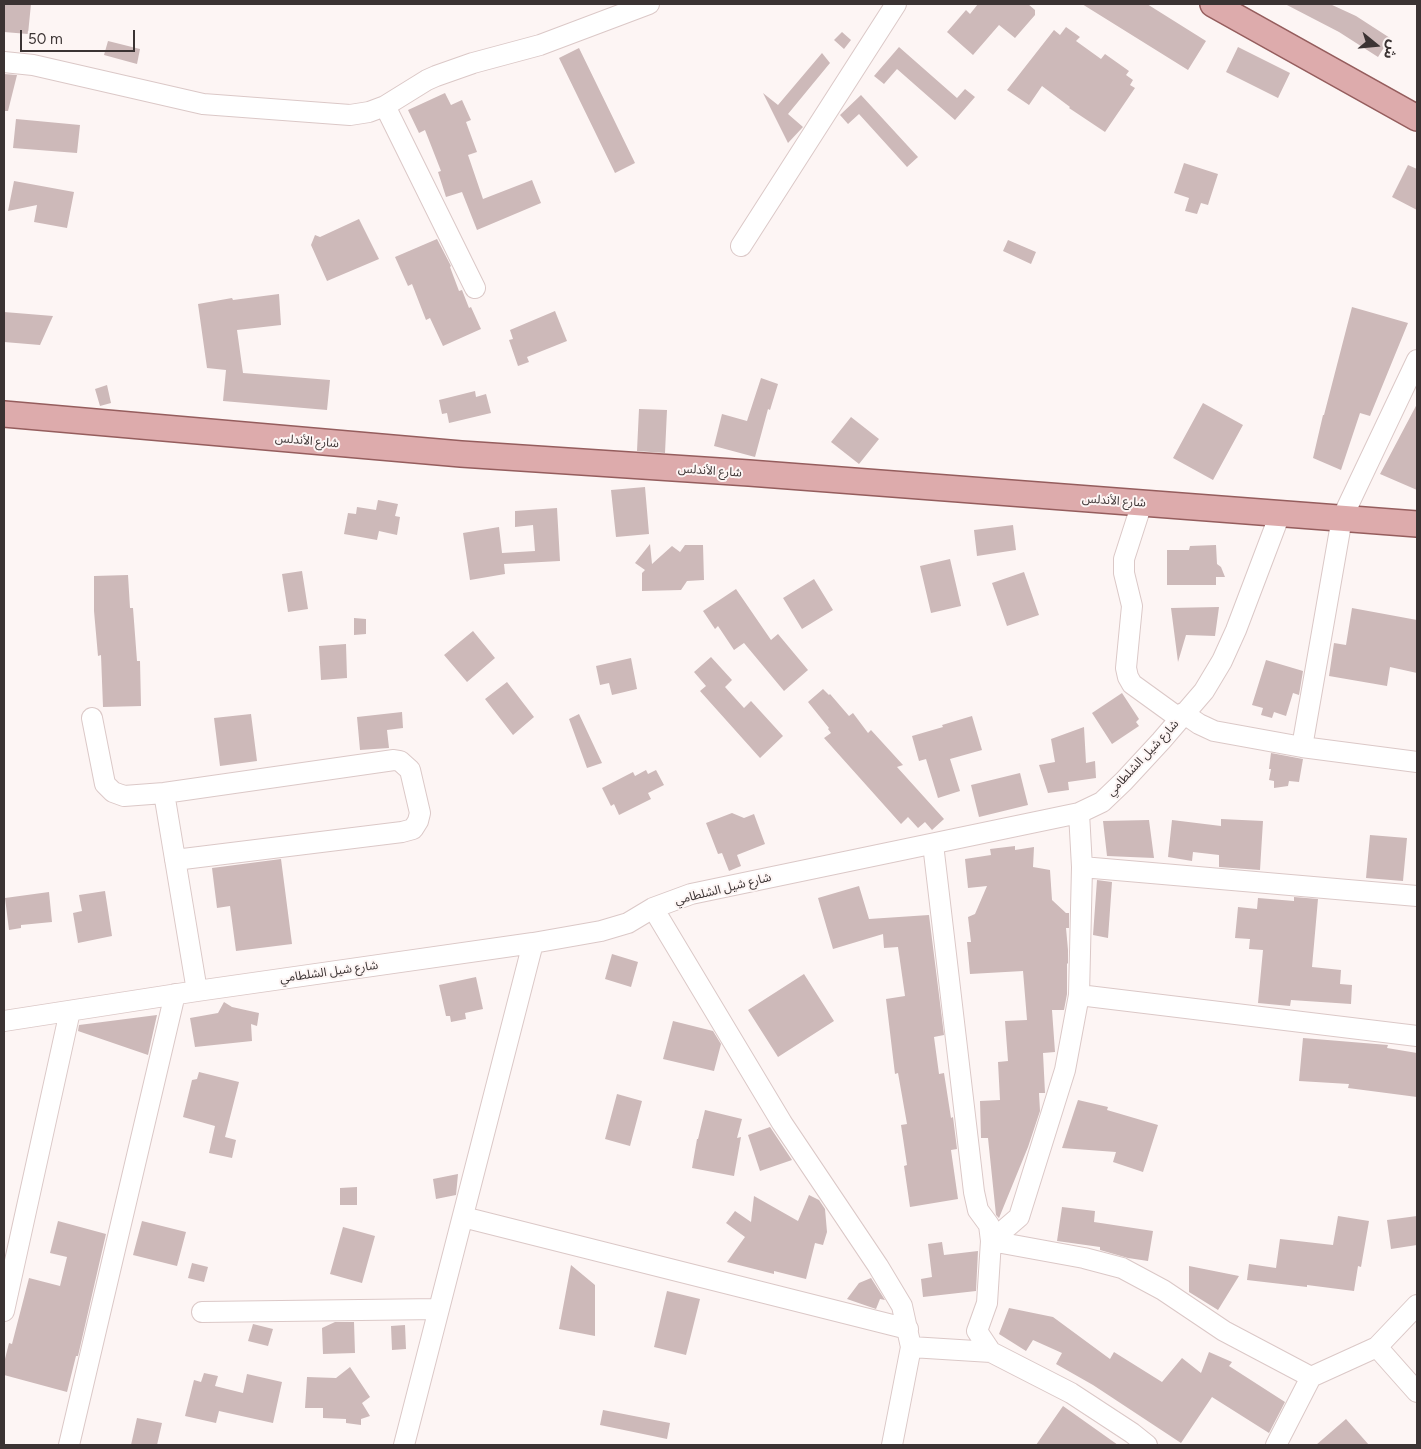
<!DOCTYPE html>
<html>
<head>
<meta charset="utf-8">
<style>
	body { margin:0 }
	#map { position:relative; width:1421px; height:1449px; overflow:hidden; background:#fdf5f4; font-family:Figtree,"Noto Sans Arabic",sans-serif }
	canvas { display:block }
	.frame { position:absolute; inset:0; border:5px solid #3b3333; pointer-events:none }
	.north { position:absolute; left:1351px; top:20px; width:50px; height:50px; -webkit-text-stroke:4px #fdf5f4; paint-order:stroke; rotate:107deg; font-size:14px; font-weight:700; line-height:20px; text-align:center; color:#3b3333 }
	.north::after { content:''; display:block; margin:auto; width:18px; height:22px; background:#3b3333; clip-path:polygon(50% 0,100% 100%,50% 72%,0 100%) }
	.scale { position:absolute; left:20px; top:30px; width:115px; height:22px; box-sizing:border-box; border:2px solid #3b3333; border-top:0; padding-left:6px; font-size:15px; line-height:18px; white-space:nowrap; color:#3b3333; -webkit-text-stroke:4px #fdf5f4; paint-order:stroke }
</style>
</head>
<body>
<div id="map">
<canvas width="1421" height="1449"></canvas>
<div class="frame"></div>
<div class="north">ش</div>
<div class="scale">50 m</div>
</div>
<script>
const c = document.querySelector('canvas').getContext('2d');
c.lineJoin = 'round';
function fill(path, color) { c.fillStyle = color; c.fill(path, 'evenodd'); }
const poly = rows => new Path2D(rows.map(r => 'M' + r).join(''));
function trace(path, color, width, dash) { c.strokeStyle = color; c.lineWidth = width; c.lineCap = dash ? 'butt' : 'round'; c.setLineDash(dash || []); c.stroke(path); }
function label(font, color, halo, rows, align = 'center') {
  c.font = font + ' Figtree,"Noto Sans Arabic",sans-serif'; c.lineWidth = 4; c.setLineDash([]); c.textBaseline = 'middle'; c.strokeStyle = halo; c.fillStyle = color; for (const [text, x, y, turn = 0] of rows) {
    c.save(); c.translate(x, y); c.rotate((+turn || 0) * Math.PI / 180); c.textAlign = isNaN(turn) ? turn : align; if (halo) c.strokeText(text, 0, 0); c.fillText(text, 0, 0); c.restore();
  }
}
fill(poly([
	[4,4,31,4,28,34,4,32],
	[978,4,1028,4,1035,10,1035,15,1015,38,999,25,973,55,947,32,966,10,970,14],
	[1082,4,1147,4,1206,41,1188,70],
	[1285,4,1330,4,1356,16,1390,38,1378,57,1339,32],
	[1066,27,1080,37,1076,41,1101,59,1105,54,1129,71,1126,75,1133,80,1130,85,1135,88,1105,132,1069,108,1070,107,1042,86,1029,105,1007,90,1054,30,1060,35],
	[842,32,851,40,844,49,834,40],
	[108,41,140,49,137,64,104,55],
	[899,47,957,98,965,89,975,97,955,120,897,69,884,84,874,76],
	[1238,47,1290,73,1278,98,1226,72],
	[579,48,635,163,615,173,559,58],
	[822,53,830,63,788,114,803,127,788,143,763,93,778,105],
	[4,74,17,75,8,111,4,111],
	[445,93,451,105,462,100,471,120,466,122,477,152,468,155,483,199,532,180,541,203,477,230,462,192,446,197,438,172,441,171,425,130,419,133,408,110],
	[861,95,918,157,907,167,859,114,848,124,840,115],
	[16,119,80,125,77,153,13,148],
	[1184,163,1218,174,1208,205,1201,203,1197,214,1185,211,1189,198,1174,193],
	[1408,165,1417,169,1417,210,1392,197],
	[14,181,74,192,67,228,34,222,37,205,8,211],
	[359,219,379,259,327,281,311,245,315,235,320,237],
	[437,239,451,266,450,267,459,291,462,290,469,308,471,307,481,329,443,346,430,318,426,320,412,284,408,286,395,257],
	[1008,240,1036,252,1031,264,1003,251],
	[279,294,281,325,237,330,243,373,330,380,327,410,223,401,226,370,207,368,198,304,232,298,233,300],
	[1352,307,1408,323,1370,416,1360,413,1341,470,1313,458,1323,415,1324,415],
	[555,311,567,341,527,357,529,362,518,366,509,340,513,339,510,330],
	[4,312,53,316,40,345,4,342],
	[761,378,778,384,770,410,768,409,755,457,714,446,722,414,747,421],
	[107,385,111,403,100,406,95,389],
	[475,391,476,397,486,394,491,413,449,423,447,413,442,414,439,400],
	[1203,403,1243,425,1213,480,1173,458],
	[1417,404,1417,490,1380,474],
	[639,409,667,410,665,453,637,451],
	[851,417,879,439,859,464,831,442],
	[645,487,649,534,616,537,611,490],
	[378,500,398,504,395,516,400,517,397,535,379,531,377,540,344,534,348,513,356,514,357,507,376,510],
	[557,508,560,561,504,564,505,574,470,580,463,533,499,527,502,553,535,551,533,525,515,527,515,511],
	[1013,525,1016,550,977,556,974,530],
	[650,544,652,564,672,546,680,552,685,545,703,545,704,580,687,581,681,590,642,591,642,573,645,570,635,563],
	[1216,545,1217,564,1221,567,1225,577,1216,577,1216,585,1167,585,1167,550,1189,550,1190,546],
	[950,559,961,606,931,613,920,566],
	[302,571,308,609,288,612,282,574],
	[1024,572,1039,615,1007,626,992,583],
	[128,575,130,608,133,608,137,661,140,661,141,706,103,707,101,655,98,656,94,611,94,576],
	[814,579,833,610,802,629,783,598],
	[736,589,771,640,778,634,808,670,784,691,744,643,734,650,718,626,715,629,703,611],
	[1219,607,1215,636,1186,635,1178,662,1171,608],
	[1352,608,1417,620,1417,673,1390,667,1387,686,1329,676,1334,643,1346,645],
	[354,618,366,619,366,634,354,635],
	[473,631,495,658,467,682,444,655],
	[346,644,347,678,321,680,319,646],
	[711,657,732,680,725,687,744,708,751,701,783,736,760,758,700,691,706,686,694,672],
	[631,658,637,689,612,695,609,683,600,685,596,666],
	[1266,660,1303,671,1299,695,1293,693,1286,716,1274,712,1272,718,1261,715,1263,708,1252,705],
	[507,682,534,717,513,735,485,699],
	[823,689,829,695,830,694,849,716,853,713,868,733,871,730,903,765,897,767,944,819,932,830,925,822,918,828,908,817,901,824,824,738,831,733,828,729,829,728,808,702],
	[1122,693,1139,719,1136,722,1139,726,1112,744,1092,713],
	[402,712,403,728,387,730,389,748,360,750,357,717],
	[251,714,257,761,220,766,214,718],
	[579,714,602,763,587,768,569,719],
	[972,716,982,750,950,759,960,791,938,798,926,759,919,761,912,736,943,727,942,725],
	[1084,727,1086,763,1095,761,1096,778,1068,782,1069,790,1048,793,1039,765,1055,762,1051,739],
	[1271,753,1303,759,1299,782,1289,781,1288,786,1274,788,1274,781,1269,780,1271,769,1269,769],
	[646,770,648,774,656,770,664,785,648,793,651,799,619,815,614,804,611,806,602,788,633,772,635,776],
	[1020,773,1028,805,979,817,971,785],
	[732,813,744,818,754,814,765,844,737,855,741,866,729,871,722,853,718,854,706,823],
	[1221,819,1263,821,1260,870,1219,867,1219,855,1193,852,1192,861,1168,857,1172,820,1221,826],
	[1149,820,1154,858,1107,856,1103,821],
	[1370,835,1407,838,1403,881,1366,878],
	[1015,846,1015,850,1034,847,1033,867,1050,870,1052,900,1066,913,1069,913,1069,928,1066,928,1068,950,1068,963,1067,964,1067,994,1064,1010,1052,1010,1055,1052,1043,1053,1045,1093,1039,1093,1040,1111,1028,1147,999,1218,996,1215,988,1138,981,1138,980,1101,1000,1100,998,1062,1008,1061,1005,1021,1027,1020,1023,971,970,974,967,942,971,942,968,917,975,914,987,886,968,888,965,859,991,855,990,849],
	[281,859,292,944,236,951,230,906,217,908,212,868],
	[1097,880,1112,882,1108,938,1093,935],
	[859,886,869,919,929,915,944,1035,934,1037,939,1074,944,1073,951,1118,953,1117,957,1149,951,1150,958,1199,910,1207,904,1166,907,1165,901,1125,907,1124,898,1073,895,1074,886,999,905,996,898,947,884,948,883,934,833,949,818,898],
	[105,891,112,936,78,943,73,913,82,911,79,895],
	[49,892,52,922,21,925,21,928,9,930,5,898],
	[1294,897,1318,899,1312,967,1341,970,1340,984,1352,985,1351,1004,1291,1000,1290,1006,1258,1003,1263,950,1249,949,1250,939,1235,938,1238,907,1257,909,1258,898,1294,901],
	[612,954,638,962,631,987,605,979],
	[804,974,834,1021,778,1057,748,1010],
	[476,977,483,1009,465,1013,466,1019,451,1022,450,1016,446,1016,439,985],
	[224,1002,232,1007,259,1013,257,1026,251,1024,252,1041,195,1047,190,1018,218,1013],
	[157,1015,148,1055,78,1031,79,1025],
	[673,1021,713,1031,721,1044,714,1071,663,1059],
	[1303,1038,1388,1045,1387,1048,1417,1053,1417,1097,1348,1088,1349,1084,1299,1081],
	[199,1072,239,1082,225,1137,236,1140,232,1158,209,1153,215,1126,183,1117,192,1080,197,1079],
	[617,1094,642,1101,630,1146,605,1139],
	[1078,1100,1108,1107,1107,1110,1158,1125,1143,1172,1113,1162,1116,1152,1062,1148],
	[705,1110,742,1119,737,1138,741,1137,734,1176,692,1168,697,1139,698,1139],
	[770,1127,792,1160,760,1171,748,1135],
	[458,1174,456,1195,436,1199,433,1179],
	[357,1187,357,1205,340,1205,340,1188],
	[809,1195,819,1200,825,1209,827,1232,823,1245,815,1243,806,1279,774,1271,774,1274,727,1262,745,1237,726,1223,735,1211,751,1222,754,1196,798,1221],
	[1062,1207,1095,1211,1094,1222,1153,1231,1148,1261,1128,1258,1100,1250,1100,1247,1057,1241],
	[1338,1216,1369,1221,1361,1267,1358,1266,1354,1291,1307,1285,1307,1287,1247,1280,1249,1264,1276,1268,1280,1239,1333,1245],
	[1417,1216,1417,1245,1391,1249,1387,1220],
	[58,1221,106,1234,78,1356,76,1356,67,1392,4,1375,4,1363,9,1343,12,1344,29,1278,60,1286,67,1257,50,1253],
	[142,1221,186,1232,177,1266,133,1255],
	[343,1227,375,1236,362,1283,330,1274],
	[942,1242,944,1255,978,1251,976,1291,923,1297,921,1279,932,1277,928,1244],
	[192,1263,208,1267,204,1282,188,1278],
	[571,1265,595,1285,595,1336,559,1329],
	[1189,1266,1239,1276,1218,1310,1189,1292],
	[871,1278,885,1300,880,1299,876,1309,847,1299,859,1283],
	[667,1291,700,1299,686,1355,654,1347],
	[1009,1308,1053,1317,1110,1359,1114,1352,1162,1382,1182,1358,1201,1373,1209,1352,1232,1362,1229,1366,1285,1402,1269,1433,1212,1397,1181,1443,1093,1385,1056,1364,1062,1353,1033,1340,1026,1351,999,1334],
	[335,1322,354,1322,355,1353,323,1354,322,1328],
	[253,1324,273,1329,268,1346,248,1341],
	[405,1325,406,1349,392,1350,391,1326],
	[350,1367,370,1397,362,1403,370,1416,361,1419,361,1425,346,1423,346,1419,323,1418,323,1408,305,1408,307,1377,336,1378],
	[204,1373,218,1376,215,1386,243,1393,247,1374,282,1382,273,1423,219,1411,216,1423,185,1416,194,1380,201,1382],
	[1063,1406,1118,1445,1036,1445],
	[603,1410,670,1423,667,1439,600,1425],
	[137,1418,162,1423,157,1445,131,1445],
	[1346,1419,1369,1445,1316,1445]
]), '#cdb9b9');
const minor = poly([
	[4,62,33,65,203,104,350,115,369,112,385,106,427,80,436,76,473,63,540,45,649,4],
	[385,106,475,288],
	[741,246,896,4],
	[1142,503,1124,559,1124,573,1132,606,1126,668,1128,677,1132,684,1179,718],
	[1183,713,1199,724,1214,731,1302,747,1417,762],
	[92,718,105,784,113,792,124,796,164,793,394,760,400,761,410,770,420,813,418,821,413,829,402,832,175,860],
	[1302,747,1342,518,1417,360],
	[164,793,197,991],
	[933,844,974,1192,978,1210,989,1225,991,1241,987,1303,977,1331,991,1352],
	[1082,867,1417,896],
	[653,908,782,1123,878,1266,902,1306,911,1347,892,1445],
	[1079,995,1417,1036],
	[4,1021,197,991,533,943,601,931,628,923,653,908,691,894,1079,813,1102,802,1124,781,1161,741,1204,691,1222,661,1236,630,1280,514],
	[463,1217,908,1329],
	[991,1241,1019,1217,1065,1070,1079,995,1082,867,1079,813],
	[991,1241,1084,1258,1122,1268,1163,1290,1224,1331,1311,1377],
	[4,1311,70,1011],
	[202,1312,439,1309],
	[911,1347,991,1352,1071,1393,1132,1433,1147,1445],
	[1377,1347,1417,1392],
	[69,1445,175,994],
	[404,1445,533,943],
	[1276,1445,1311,1377,1377,1347,1417,1305]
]);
const major = poly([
	[1213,4,1417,118],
	[4,414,461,454,749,473,1417,524]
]);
trace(minor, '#dbc8c7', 22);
trace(major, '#955d5d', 28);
trace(minor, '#fff', 20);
trace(major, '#ddabac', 25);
label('12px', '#3b3333', '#fdf5f4', [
	["شارع الأندلس",307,441,5],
	["شارع الأندلس",710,471,4],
	["شارع الأندلس",1114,501,4],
	["شارع شيل الشلطامي",1143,758,-47],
	["شارع شيل الشلطامي",723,889,-14],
	["شارع شيل الشلطامي",329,972,-8]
]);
</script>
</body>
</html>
